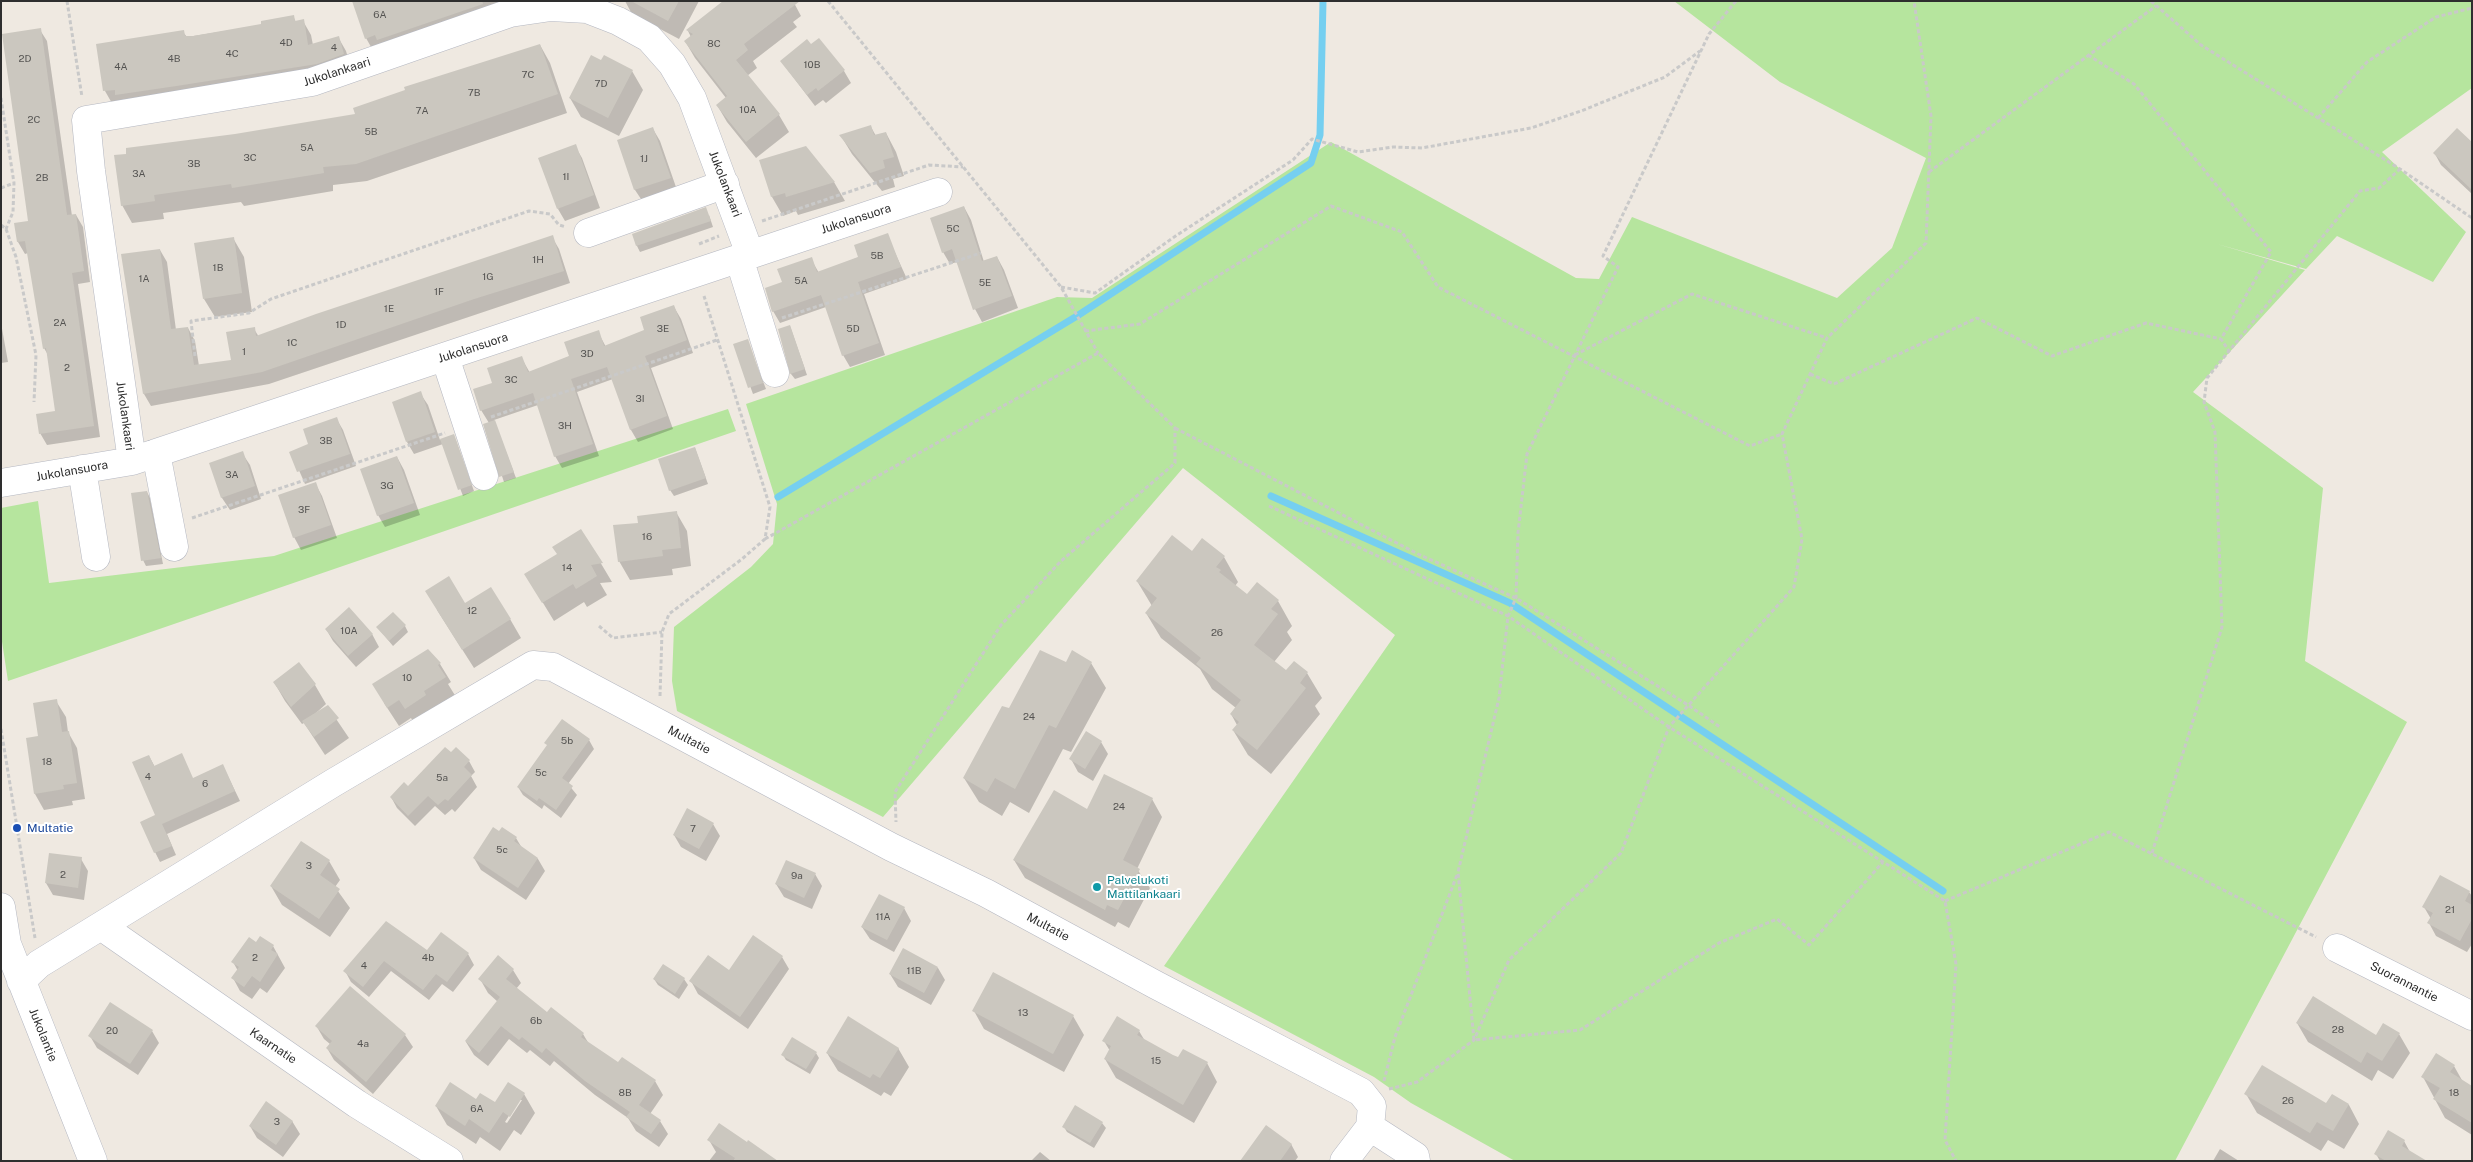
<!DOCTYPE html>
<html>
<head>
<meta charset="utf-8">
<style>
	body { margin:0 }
	#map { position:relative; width:2473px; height:1162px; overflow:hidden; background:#efe9e1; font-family:"Public Sans",sans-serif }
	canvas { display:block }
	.frame { position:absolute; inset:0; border:2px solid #2e2e2e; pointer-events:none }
</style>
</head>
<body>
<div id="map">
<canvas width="2473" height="1162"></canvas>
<div class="frame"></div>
</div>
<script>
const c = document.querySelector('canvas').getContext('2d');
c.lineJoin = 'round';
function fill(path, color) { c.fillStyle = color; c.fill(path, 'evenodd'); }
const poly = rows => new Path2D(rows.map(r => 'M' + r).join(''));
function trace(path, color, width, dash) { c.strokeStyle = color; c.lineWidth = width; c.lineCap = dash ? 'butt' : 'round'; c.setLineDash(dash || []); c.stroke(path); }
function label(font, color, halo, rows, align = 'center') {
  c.font = font + ' "Public Sans",sans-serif'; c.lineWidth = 4; c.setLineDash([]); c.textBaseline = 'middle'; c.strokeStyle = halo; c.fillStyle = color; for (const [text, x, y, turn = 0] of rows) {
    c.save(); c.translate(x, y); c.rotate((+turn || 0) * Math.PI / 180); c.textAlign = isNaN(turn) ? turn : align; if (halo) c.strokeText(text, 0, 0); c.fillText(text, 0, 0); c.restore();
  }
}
fill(poly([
	[1674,1,2472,1,2472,88,2382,152,2466,232,2433,282,2337,236,2306,269,2217,244,2305,270,2193,392,2323,488,2305,661,2407,722,2175,1161,1515,1161,1411,1103,1374,1077,1164,966,1395,635,1183,468,883,817,677,711,672,681,674,627,751,567,773,544,777,504,746,404,1057,297,1092,298,1331,142,1576,278,1599,279,1632,217,1837,298,1892,248,1926,158,1780,82],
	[728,409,736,431,8,681,1,635,1,508,38,501,49,583,274,556]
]), '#b6e59e');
fill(poly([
	[353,1,576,1,375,54,366,38],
	[625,1,699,1,679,39,632,14],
	[793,1,801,16,793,22,797,27,753,61,757,68,747,76,779,115,789,132,756,158,727,122,717,105,726,98,695,58,685,41,691,37,688,31],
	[293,16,296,22,303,21,311,35,313,45,338,37,346,51,351,68,113,105,105,91,98,45,183,32,187,37,263,25],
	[40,30,47,41,72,216,76,215,83,227,90,282,78,284,100,437,47,445,40,433,56,412,48,355,44,348,28,253,25,254,18,242,15,224,29,222],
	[540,45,550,63,567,113,367,181,333,185,333,191,244,206,241,202,163,213,164,219,132,223,122,205,128,155,356,115],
	[781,61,844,71,851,83,826,103,823,100,815,106],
	[602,62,632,71,643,90,619,136,581,117,570,98],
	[871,127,876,136,886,133,896,152,904,176,893,179,895,187,882,191,852,154,841,136],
	[653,129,660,141,677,190,643,202,635,190,618,141],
	[2472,142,2472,194,2441,165,2435,154],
	[575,146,582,158,600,208,565,221,558,209],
	[805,147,834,182,845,201,798,215,796,211,783,216,772,197,761,161],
	[964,207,971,220,984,262,997,257,1004,270,1018,308,982,322,975,309,957,262,950,264,943,252],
	[709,215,713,227,640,252,637,246,633,235],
	[887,235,907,279,864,294,885,355,850,367,843,355,826,307,780,323,773,311,783,282,811,259,819,273,859,257],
	[552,237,559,249,570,283,269,384,151,406,144,394,160,250,167,262,176,330,188,328,195,341,199,366,232,361,254,329,259,337],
	[233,238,244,257,252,312,215,317,204,299],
	[674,307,681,319,693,353,651,368,673,429,638,442,631,430,613,379,577,392,599,456,562,468,555,456,538,405,494,420,516,478,504,482,485,425,489,423,481,410,494,383,521,357,530,373,570,356,598,332,606,347,646,331],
	[1,323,8,362,1,363],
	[790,326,807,375,795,379,791,374],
	[747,341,766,389,753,394,735,345],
	[420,393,428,405,440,440,453,435,456,441,474,491,463,496,443,444,414,454,407,442],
	[336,418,343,430,356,466,305,484,291,452,310,445],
	[695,448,708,484,674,496,670,490],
	[242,453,250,465,261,499,230,510,222,498,211,464],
	[397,457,404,470,420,515,385,527,378,515],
	[315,483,322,496,337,538,301,550,294,537],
	[147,492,150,498,163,564,146,566,143,560],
	[676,512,687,531,691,566,672,569,673,575,630,580,619,561,639,524],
	[581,530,612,582,600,583,607,595,587,607,584,602,554,621,537,593,558,555],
	[1203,540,1224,557,1238,582,1235,586,1248,596,1278,601,1292,626,1287,632,1292,640,1274,662,1287,672,1307,673,1322,698,1315,706,1320,714,1271,774,1248,755,1233,730,1237,725,1231,714,1236,708,1212,689,1200,669,1161,638,1146,613,1152,606,1137,581,1192,553],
	[465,605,510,619,521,638,474,668,437,610],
	[405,626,408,632,393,646,378,628],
	[326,629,372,634,379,647,356,667,333,641],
	[428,651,440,664,451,682,448,684,456,697,416,727,411,718,399,726,384,703],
	[1091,663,1106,688,1071,752,1063,749,1029,813,1010,802,1002,816,979,802,964,778,1009,710,1067,664],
	[274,682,315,685,326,704,316,713,328,707,349,738,325,755,304,723,302,724,285,701],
	[56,701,66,717,68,732,77,748,85,799,72,801,73,805,44,810,35,794,40,737],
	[562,721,589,740,594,749,568,784,577,795,561,818,544,805,542,809,523,795,518,787,548,746],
	[1101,742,1108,754,1093,781,1078,772,1071,759],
	[149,756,155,767,193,779,223,766,240,801,167,834,176,855,160,862,155,852,156,816],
	[469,761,475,772,471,776,477,787,455,812,452,809,445,815,435,806,415,826,397,808,391,797],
	[1152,799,1162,817,1137,869,1150,888,1129,928,1118,922,1115,927,1025,878,1014,860],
	[713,824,720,836,706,861,681,847,674,835],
	[500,832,516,838,522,848,538,859,545,871,526,900,481,870,474,858],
	[81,859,88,871,84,900,53,895,46,883],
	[329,861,340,880,335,887,350,908,330,937,282,905,271,886],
	[815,874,822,886,812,909,784,897,776,884],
	[2469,892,2472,896,2472,944,2467,952,2436,936,2429,923,2431,919,2424,907],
	[904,908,911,921,894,952,870,939,862,927],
	[386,922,428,952,468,954,474,965,453,992,442,984,429,1000,391,971,369,997,351,982,345,971],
	[261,938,273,946,285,968,267,993,260,988,252,999,240,991,233,978,238,971,233,962,257,944],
	[498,957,513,970,521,983,516,989,547,1014,583,1034,589,1044,618,1064,655,1081,663,1095,650,1114,660,1121,668,1134,659,1147,636,1131,628,1118,595,1095,554,1061,550,1066,530,1050,527,1053,509,1039,488,1066,474,1055,466,1042,498,1002,488,993,480,979],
	[782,957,789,969,748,1029,698,994,691,981],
	[663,965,684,979,688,985,679,999,658,985,654,979],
	[938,968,945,980,931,1005,898,987,890,974],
	[350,988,405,1035,413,1047,373,1094,334,1060,327,1048,330,1044,324,1039,317,1027],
	[974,1011,1073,1016,1084,1035,1064,1072,984,1029],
	[2297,1023,2377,1036,2399,1034,2410,1053,2393,1079,2378,1070,2372,1081,2308,1042],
	[152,1031,159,1043,138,1075,97,1048,90,1036],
	[1139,1031,1145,1041,1179,1059,1207,1063,1217,1082,1194,1123,1116,1078,1105,1059,1110,1051,1104,1041],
	[898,1048,909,1067,891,1096,884,1092,881,1096,838,1071,827,1053],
	[816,1053,819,1058,810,1074,786,1060,783,1055],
	[2454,1066,2463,1082,2472,1087,2472,1135,2445,1118,2423,1077],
	[524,1094,535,1113,521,1135,514,1130,500,1151,480,1137,476,1144,447,1125,436,1106,476,1101,495,1104],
	[519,1100,522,1100,507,1123,505,1122],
	[2246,1094,2326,1105,2332,1095,2349,1105,2359,1124,2344,1149,2328,1140,2321,1151,2257,1113],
	[292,1121,300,1134,283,1157,257,1138,250,1126],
	[1102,1123,1106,1128,1094,1148,1067,1132,1064,1127],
	[709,1140,774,1161,709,1161,716,1152],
	[2404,1141,2410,1152,2424,1161,2380,1161,2376,1154],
	[1291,1144,1298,1157,1295,1161,1248,1161],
	[2220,1149,2239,1161,2213,1161],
	[1040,1152,1051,1161,1031,1161]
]), '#0003');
trace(poly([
	[1271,496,1510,603,1943,891],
	[778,497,1077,316,1311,163,1320,135,1323,1]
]), '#75cff0', 7);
fill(poly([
	[352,1,482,1,483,4,377,40,375,35,365,39],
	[631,1,679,1,668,21],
	[723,1,800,1,744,44,748,50,736,60,780,114,746,142,716,105,727,96,684,41,693,34,686,30],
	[294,15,295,21,304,19,308,45,339,36,344,54,317,64,176,86,115,95,115,90,103,91,96,44,184,30,185,36,193,36,261,24,261,21],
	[41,28,67,215,76,214,84,271,72,273,94,426,39,434,36,414,55,411,46,348,43,349,25,241,17,242,14,223,28,221,2,34],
	[819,38,845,70,818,91,816,88,807,95,780,61,807,39,811,44],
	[540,44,558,94,356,164,323,167,324,173,232,188,231,184,154,195,155,201,121,206,114,155,126,154,126,148,235,134,355,114,353,108,405,90,404,87],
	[591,55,601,60,604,55,633,70,608,118,569,98],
	[871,125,874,135,886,132,894,157,883,160,885,168,870,173,839,135],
	[653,127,671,178,634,190,617,140],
	[2457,128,2472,142,2472,190,2433,153],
	[576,144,594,195,557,209,538,158],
	[806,146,835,182,786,197,785,193,771,197,759,160],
	[964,206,982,261,997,256,1012,296,973,310,952,249,942,253,930,218],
	[706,207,711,221,636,246,632,234],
	[888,233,901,267,858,282,879,343,842,356,821,295,772,312,765,288,782,282,777,269,812,257,817,272,858,257,854,245],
	[553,235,564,271,474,299,262,372,143,394,121,254,160,249,171,329,188,327,194,365,231,360,226,332,255,327,256,336,316,314],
	[234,237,242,293,203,299,194,243],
	[674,305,687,340,645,356,667,416,630,430,607,367,571,379,593,444,554,457,533,393,480,411,473,389,492,383,487,368,522,356,528,372,569,356,564,342,599,330,604,346,644,330,640,317],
	[790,325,805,369,790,374,778,329],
	[748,339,763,383,748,388,733,344],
	[421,391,435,432,406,442,392,402],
	[337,417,350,454,297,472,289,452,308,444,303,429],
	[495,420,514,472,499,477,483,424],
	[454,434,472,485,458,490,440,439],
	[695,447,706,478,669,491,658,459],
	[243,451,255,486,221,498,209,463],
	[397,456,414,503,377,516,360,469],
	[316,482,331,525,293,538,278,495],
	[147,491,161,558,141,561,131,493],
	[677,511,681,548,662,550,663,556,618,562,613,525,638,523,637,516],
	[581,529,603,563,591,565,597,576,576,589,573,584,542,603,524,574,557,554,552,547],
	[1172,535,1192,551,1202,538,1225,556,1216,567,1221,570,1219,572,1247,594,1257,582,1279,600,1271,609,1278,614,1254,645,1286,670,1294,661,1308,672,1300,683,1306,688,1257,750,1232,730,1239,722,1230,714,1241,700,1196,664,1201,658,1145,613,1157,598,1136,581],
	[449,576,465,603,491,587,511,619,462,650,425,591],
	[349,607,373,634,348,656,325,629],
	[393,612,406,625,389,641,376,627],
	[428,649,441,663,438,665,446,677,424,691,426,695,405,709,399,700,387,708,372,684],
	[1040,650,1066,662,1072,650,1092,662,1056,728,1049,725,1015,789,995,778,987,792,963,778,1002,706,1009,708],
	[299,662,316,684,291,707,273,682],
	[57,699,62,732,69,731,77,783,63,785,64,789,34,794,26,738,38,736,33,703],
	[328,705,339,718,314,737,302,721],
	[562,719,590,739,562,778,573,786,556,810,539,798,537,801,517,787,547,745,544,743],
	[1086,731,1102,741,1085,769,1069,759],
	[445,747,451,752,456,747,470,760,464,767,472,775,448,801,445,799,438,805,428,796,408,816,390,797,404,782,408,786],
	[182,753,193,778,223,764,235,791,162,824,172,846,154,853,140,822,155,815,132,762,149,755,154,766],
	[1104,774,1153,798,1123,860,1140,869,1118,910,1107,905,1105,910,1013,860,1054,790,1087,809],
	[687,808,714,823,699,849,673,835],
	[493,827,499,831,502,827,517,837,514,841,538,858,518,888,473,858],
	[301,841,330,860,320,875,340,889,319,919,270,886],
	[49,853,82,857,78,888,45,883],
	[786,860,816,873,804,898,775,884],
	[2440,875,2470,891,2465,901,2472,905,2472,919,2460,941,2427,923,2433,913,2422,907],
	[879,894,905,907,887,940,861,927],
	[386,921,427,950,441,932,469,953,447,982,436,974,423,990,384,961,363,987,343,971],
	[753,935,783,956,740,1017,689,981,708,955,729,970],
	[260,936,274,945,271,950,278,954,260,982,252,976,244,987,231,978,239,967,231,962,249,937,256,942],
	[903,948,938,967,924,993,889,974],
	[498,955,514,969,506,979,547,1012,551,1007,584,1033,581,1037,618,1062,622,1057,656,1080,639,1105,661,1120,651,1134,626,1117,630,1112,585,1081,546,1048,542,1053,522,1037,519,1040,501,1026,479,1053,465,1041,500,997,478,979],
	[663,964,685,978,675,994,653,979],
	[993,972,1074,1015,1053,1054,972,1011],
	[350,986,406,1034,366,1082,326,1048,332,1041,315,1026],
	[2313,996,2376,1035,2383,1023,2400,1033,2382,1061,2367,1052,2361,1063,2296,1023],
	[110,1002,153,1030,130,1064,88,1036],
	[848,1016,899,1048,880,1078,873,1074,870,1078,826,1053],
	[1117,1016,1140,1030,1137,1035,1173,1055,1178,1057,1183,1049,1208,1062,1183,1105,1104,1059,1111,1046,1102,1041],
	[792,1037,817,1052,806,1069,781,1055],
	[2436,1053,2455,1065,2450,1072,2472,1086,2472,1123,2433,1099,2440,1088,2421,1077],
	[2262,1065,2326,1103,2332,1094,2349,1104,2333,1131,2317,1122,2310,1133,2244,1094],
	[450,1082,476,1099,480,1093,495,1102,508,1082,525,1093,510,1117,503,1112,489,1133,469,1119,465,1126,435,1106],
	[266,1101,293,1121,276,1145,249,1126],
	[1075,1105,1103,1122,1090,1143,1062,1127],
	[719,1123,747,1142,748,1140,778,1161,733,1161,735,1158,707,1140],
	[1266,1125,1292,1144,1280,1161,1240,1161],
	[2388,1130,2405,1140,2402,1146,2427,1161,2386,1161,2374,1154]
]), '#cbc7bf');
const minor = poly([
	[588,233,725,184],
	[739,258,775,373],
	[445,357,484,476],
	[156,453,174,547],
	[132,461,91,171,86,120,312,82,510,13,551,7,587,9,618,21,649,38,672,64,692,98,750,254],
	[82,469,96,557],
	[1,483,132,461,938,192],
	[1,907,7,944,93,1161],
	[101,926,357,1104,449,1161],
	[2337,948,2472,1016],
	[21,981,39,964,333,783,533,665,553,667,891,847,986,893,1156,985,1361,1092,1372,1106,1370,1127,1344,1161],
	[1370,1127,1415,1156,1416,1161]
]);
trace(minor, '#b4b7c1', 29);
trace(poly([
	[67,1,82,97],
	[828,1,1061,287,1098,353],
	[1736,1,1709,34,1603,256,1618,267,1527,454,1518,533,1516,598,1508,616,1499,698,1458,872,1474,1040,1580,1030,1719,943,1777,919,1809,945,1883,862],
	[2151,1,2201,45,2400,169,2472,218],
	[2088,55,2134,84,2271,252,2221,339,2229,351],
	[1,98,14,183,13,212,6,229],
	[2318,118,2367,62,2436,17,2472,8],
	[1929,172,2156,6],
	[1,188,14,183],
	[762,221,929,165,963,167],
	[1,225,6,229,16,257,36,355,34,402],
	[699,244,719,236],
	[1061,287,1095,293,1177,235,1293,160,1312,139,1358,152,1393,147,1422,148,1531,128,1581,111,1665,77,1700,51],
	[782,318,981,253],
	[1085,331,1140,324,1331,206,1402,232,1438,287,1750,446,1782,434],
	[1575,355,1692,294,1827,338],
	[195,356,191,321,249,313,271,299,529,211,550,214,559,225,566,227],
	[1810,374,1834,384,1977,318,2052,356,2146,323,2221,339],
	[491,417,717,340],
	[1175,428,1418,554,1516,598,1688,705,1720,727],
	[1269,506,1508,616,1669,727,1945,901,1956,964,1945,1140,1956,1161],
	[192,518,445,433],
	[765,539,1098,353,1175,428,1175,463,1061,561,1001,625,895,792,896,822],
	[599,626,613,638,662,632],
	[660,696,662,632,669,614,742,559,765,539,770,507,704,296],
	[1,729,35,938],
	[2152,853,2222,627,2215,432,2204,402,2207,378,2360,191,2379,188,2400,169],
	[1945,901,2109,832,2316,937],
	[1384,1081,1395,1037,1457,875],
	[1389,1089,1417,1082,1474,1040,1509,960,1621,853,1669,727,1794,587,1802,539,1782,434,1827,338,1926,243,1931,116,1914,1]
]), '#c9c9c9', 3, [4, 2.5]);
trace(minor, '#fff', 28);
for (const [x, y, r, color] of [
	[17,828,5,"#1a4fb4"],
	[1097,887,5,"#0f9aa8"]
]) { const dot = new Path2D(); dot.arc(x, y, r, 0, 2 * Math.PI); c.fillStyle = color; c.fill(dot); trace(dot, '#fff', 2); }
label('10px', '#555452', null, [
	["6A",380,15],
	["4D",286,43],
	["8C",714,44],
	["4",334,48],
	["4C",232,54],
	["2D",25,59],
	["4B",174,59],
	["10B",812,65],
	["4A",121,67],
	["7C",528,75],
	["7D",601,84],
	["7B",474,93],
	["10A",748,110],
	["7A",422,111],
	["2C",34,120],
	["5B",371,132],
	["5A",307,148],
	["3C",250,158],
	["1J",644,159],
	["3B",194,164],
	["3A",139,174],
	["1I",566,177],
	["2B",42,178],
	["5C",953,229],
	["5B",877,256],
	["1H",538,260],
	["1B",218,268],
	["1G",488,277],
	["1A",144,279],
	["5A",801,281],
	["5E",985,283],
	["1F",439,292],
	["1E",389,309],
	["2A",60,323],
	["1D",341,325],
	["3E",663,329],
	["5D",853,329],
	["1C",292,343],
	["1",244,352],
	["3D",587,354],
	["2",67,368],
	["3C",511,380],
	["3I",640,399],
	["3H",565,426],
	["3B",326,441],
	["3A",232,475],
	["3G",387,486],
	["3F",304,510],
	["16",647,537],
	["14",567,568],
	["12",472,611],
	["10A",349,631],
	["26",1217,633],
	["10",407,678],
	["24",1029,717],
	["5b",567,741],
	["18",47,762],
	["5c",541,773],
	["4",148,777],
	["5a",442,778],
	["6",205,784],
	["24",1119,807],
	["7",693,829],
	["5c",502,850],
	["3",309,866],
	["2",63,875],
	["9a",797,876],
	["21",2450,910],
	["11A",883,917],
	["2",255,958],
	["4b",428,958],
	["4",364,966],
	["11B",914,971],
	["13",1023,1013],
	["6b",536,1021],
	["28",2338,1030],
	["20",112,1031],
	["4a",363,1044],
	["15",1156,1061],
	["8B",625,1093],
	["18",2454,1093],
	["26",2288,1101],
	["6A",477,1109],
	["3",277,1122]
]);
label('12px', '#2e2e2e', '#fff', [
	["Jukolankaari",337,72,-18],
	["Jukolankaari",725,184,69],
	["Jukolansuora",856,219,-18],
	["Jukolansuora",473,348,-18],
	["Jukolankaari",125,416,82],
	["Jukolansuora",72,471,-10],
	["Multatie",689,740,28],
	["Multatie",1048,927,28],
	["Suorannantie",2404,982,27],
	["Jukolantie",43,1035,68],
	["Kaarnatie",273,1046,34]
]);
label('12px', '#164399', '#fff', [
	["Multatie",27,828]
], 'left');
label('12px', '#0d838f', '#fff', [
	["Palvelukoti",1107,880],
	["Mattilankaari",1107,894]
], 'left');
</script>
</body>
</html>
